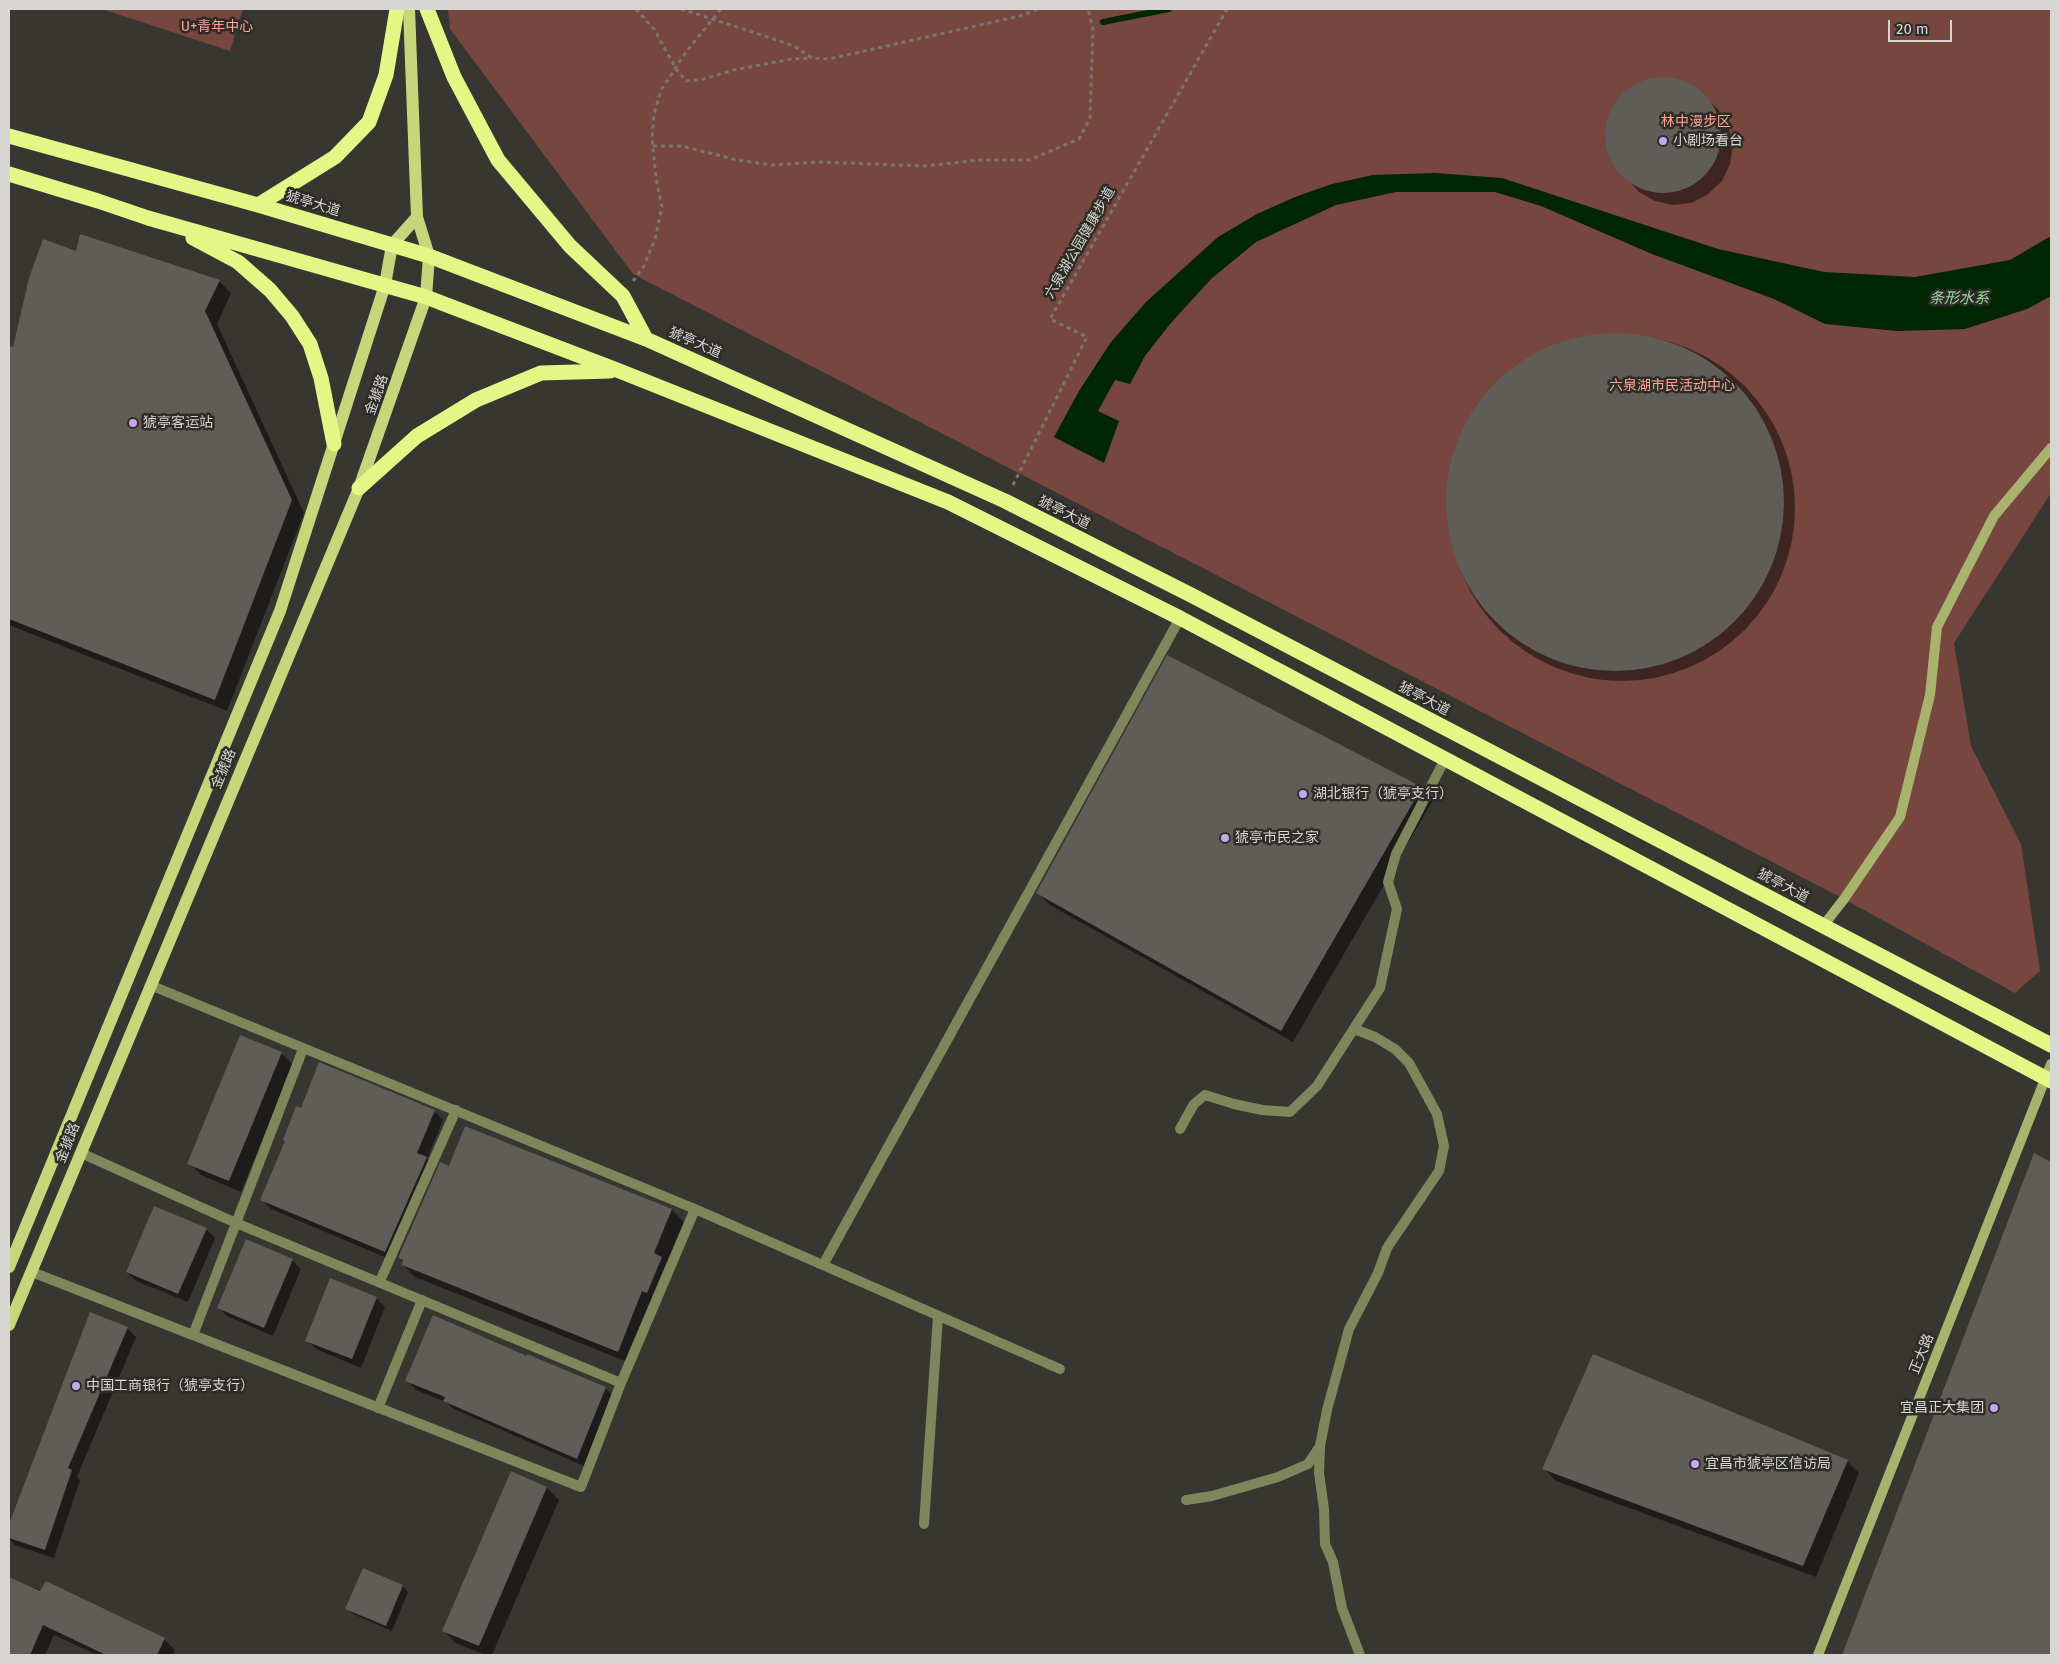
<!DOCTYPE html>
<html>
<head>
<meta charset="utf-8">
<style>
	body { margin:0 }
	#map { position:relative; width:2060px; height:1664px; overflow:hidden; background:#383631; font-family:"Fira Sans",sans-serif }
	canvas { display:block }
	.frame { position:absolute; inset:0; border:10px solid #d7d6d3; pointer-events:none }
	.scale { position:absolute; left:1888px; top:20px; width:64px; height:22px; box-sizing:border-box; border:2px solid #d7d6d3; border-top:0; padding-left:6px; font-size:15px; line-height:18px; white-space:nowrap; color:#d7d6d3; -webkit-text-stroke:4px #2e2c27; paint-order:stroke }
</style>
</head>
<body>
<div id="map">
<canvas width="2060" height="1664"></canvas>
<div class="frame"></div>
<div class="scale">20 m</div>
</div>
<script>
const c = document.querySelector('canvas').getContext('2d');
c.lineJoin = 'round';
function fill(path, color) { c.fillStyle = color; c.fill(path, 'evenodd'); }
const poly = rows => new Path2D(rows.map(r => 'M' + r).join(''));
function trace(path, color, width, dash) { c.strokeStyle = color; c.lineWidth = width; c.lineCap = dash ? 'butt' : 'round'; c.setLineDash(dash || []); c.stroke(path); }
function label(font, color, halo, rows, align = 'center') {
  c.font = font + ' "Fira Sans","Noto Sans SC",sans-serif'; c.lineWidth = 5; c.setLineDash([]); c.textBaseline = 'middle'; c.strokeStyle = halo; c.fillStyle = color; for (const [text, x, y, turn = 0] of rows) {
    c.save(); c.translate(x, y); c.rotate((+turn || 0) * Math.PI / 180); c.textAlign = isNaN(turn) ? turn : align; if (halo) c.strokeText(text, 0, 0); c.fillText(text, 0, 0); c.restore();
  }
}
fill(poly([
	[102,9,243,9,230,51],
	[448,9,2051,9,2051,493,1954,643,1971,746,2021,844,2040,971,2015,993,1844,899,633,274,450,29]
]), '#77463e');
fill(poly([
	[1435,173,1502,178,1718,249,1824,272,1915,277,2010,260,2051,236,2051,296,2027,309,1965,329,1897,331,1825,324,1774,299,1652,254,1541,206,1495,192,1396,192,1336,205,1256,242,1211,279,1170,324,1145,356,1130,384,1115,380,1098,411,1119,421,1104,463,1054,437,1079,391,1111,342,1146,302,1218,237,1257,214,1295,197,1332,184,1373,175]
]), '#002602');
fill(poly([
	[1652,79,1671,79,1690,84,1718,109,1728,126,1733,145,1730,164,1722,181,1707,195,1691,203,1673,205,1655,201,1639,192,1615,166,1608,149,1606,131,1610,113,1620,98,1634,86],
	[77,252,219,281,231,293,217,324,304,513,227,711,9,625,9,348,14,348],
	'1449 508a173 173 0 1 1 346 0a173 173 0 1 1-346 0Z',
	[1421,788,1433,800,1293,1042,1050,905,1038,893],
	[281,1053,293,1065,241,1192,201,1175,189,1163],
	[302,1110,434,1111,443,1120,427,1159,436,1167,394,1261,271,1209,262,1200],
	[466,1128,672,1210,684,1222,630,1363,415,1277,403,1265,404,1262,399,1258,449,1167],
	[2035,1154,2051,1163,2051,1655,1843,1655],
	[206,1229,215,1238,188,1302,136,1281,127,1272],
	[292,1260,301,1269,273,1336,227,1316,218,1307],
	[376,1298,385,1307,361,1368,316,1349,307,1340],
	[91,1313,127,1328,136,1337,77,1477,80,1480,54,1558,15,1545,9,1539,9,1527],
	[527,1358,605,1388,614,1397,586,1467,454,1409,446,1402,416,1390,407,1380],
	[1847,1461,1859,1473,1816,1577,1556,1481,1544,1469],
	[511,1473,547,1488,559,1500,492,1655,485,1655,456,1643,444,1631],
	[363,1569,403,1586,408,1592,392,1631,353,1614,347,1608],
	[9,1578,164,1639,175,1650,173,1655,97,1655,54,1635,45,1655,9,1655]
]), '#0007');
trace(poly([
	[1103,22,1169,9]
]), '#002602', 6);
fill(poly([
	'1605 135a58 58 0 1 1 116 0a58 58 0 1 1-116 0Z',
	[80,234,220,280,205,311,292,500,215,700,9,619,9,346,13,347,29,278,43,239,76,251],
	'1446 502a169 169 0 1 1 338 0a169 169 0 1 1-338 0Z',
	[1167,655,1422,787,1281,1031,1036,893],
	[240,1035,282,1052,229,1181,187,1164],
	[319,1062,435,1110,417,1153,427,1157,385,1252,260,1200,285,1141,283,1140,296,1106,301,1108],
	[465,1126,672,1209,654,1253,662,1257,647,1293,642,1291,618,1352,402,1265,403,1260,398,1258,440,1162,449,1166],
	[2034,1153,2051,1162,2051,1655,1842,1655],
	[154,1206,207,1228,178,1294,126,1272],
	[246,1239,293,1259,264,1328,217,1308],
	[330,1278,377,1297,352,1359,305,1341],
	[90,1312,128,1327,68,1468,72,1470,45,1550,9,1538,9,1524],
	[433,1315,527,1356,527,1354,606,1387,577,1459,443,1401,445,1397,405,1381],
	[1593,1354,1848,1460,1803,1566,1542,1469],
	[511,1471,547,1487,479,1646,442,1631],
	[363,1568,403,1585,386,1626,345,1609],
	[9,1577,40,1591,46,1581,165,1638,157,1655,106,1655,43,1625,30,1655,9,1655]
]), '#605c58');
trace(poly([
	[636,9,654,29,676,69,686,81,704,79,734,70,792,59,812,58],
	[681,9,768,37,794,46,812,58,829,59,1020,16,1038,9],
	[653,146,681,146,737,160,772,165,820,162,924,166,980,160,1029,160,1079,139,1090,118,1093,29,1088,9],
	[633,281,644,266,655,239,662,207,656,178,652,139,654,114,661,90,686,52,721,9],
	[1013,485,1087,337,1050,319,1227,9]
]), '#787672', 3, [4, 4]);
trace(poly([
	[1180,1129,1194,1104,1205,1095,1234,1104,1262,1110,1290,1112,1317,1086,1380,988,1397,909,1388,882,1396,854,1445,759],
	[1320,1447,1319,1473,1324,1509,1325,1544,1333,1562,1342,1608,1360,1655],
	[1186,1500,1212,1496,1278,1477,1308,1464,1320,1446,1327,1410,1349,1329,1378,1273,1387,1248,1439,1171,1444,1146,1437,1114,1409,1063,1395,1049,1375,1037,1354,1029],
	[924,1524,938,1316]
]), '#7f865b', 10);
trace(poly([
	[150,985,695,1209,1060,1369],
	[81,1153,236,1223,621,1383],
	[823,1265,1180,618],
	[32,1272,581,1487,621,1383,695,1209],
	[380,1281,456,1110],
	[193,1335,303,1049],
	[378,1408,422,1300]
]), '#7f865b', 10);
trace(poly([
	[1823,926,1844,899,1900,817,1930,695,1937,627,1994,516,2051,448],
	[1818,1655,2051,1064]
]), '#a8b36d', 10);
trace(poly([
	[9,1267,280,611,385,285,392,245,417,217],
	[9,1325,359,488,426,297,429,256,417,217,409,9]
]), '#c7d67a', 12);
trace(poly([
	[427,9,454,77,498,160,570,246,623,296,646,339],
	[9,136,258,205,429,256,646,339,1005,501,1191,595,2051,1045],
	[9,174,98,201,148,218,426,297,617,370,948,502,1180,618,2051,1081],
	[258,205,335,157,369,122,386,75,397,9],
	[193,238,238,262,270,290,292,316,310,344,321,378,334,444],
	[359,488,417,436,476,400,541,373,610,371]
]), '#e4f686', 15);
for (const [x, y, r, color] of [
	[1663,141,5,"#c6a6f0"],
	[133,423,5,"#c6a6f0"],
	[1303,794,5,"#c6a6f0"],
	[1225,838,5,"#c6a6f0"],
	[76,1386,5,"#c6a6f0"],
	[1994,1408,5,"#c6a6f0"],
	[1695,1464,5,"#c6a6f0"]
]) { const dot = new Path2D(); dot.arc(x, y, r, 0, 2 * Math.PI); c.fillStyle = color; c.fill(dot); trace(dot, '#2e2c27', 2); }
label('14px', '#fea596', '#2e2c27', [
	["U+青年中心",217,27],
	["林中漫步区",1696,122],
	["六泉湖市民活动中心",1672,386]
]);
label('14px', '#d7d6d3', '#2e2c27', [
	["小剧场看台",1673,141],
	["猇亭客运站",143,423],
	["湖北银行（猇亭支行）",1313,794],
	["猇亭市民之家",1235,838],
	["中国工商银行（猇亭支行）",86,1386],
	["宜昌正大集团",1984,1408,"right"],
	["宜昌市猇亭区信访局",1705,1464]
], 'left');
label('14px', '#d7d6d3', '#2e2c27', [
	["猇亭大道",313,204,17],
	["六泉湖公园健康步道",1080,243,-60],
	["猇亭大道",695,343,24],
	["金猇路",377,395,-70],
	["猇亭大道",1064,513,27],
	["猇亭大道",1424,699,28],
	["金猇路",224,769,-67],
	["猇亭大道",1783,886,28],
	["金猇路",68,1143,-68],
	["正大路",1922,1354,-68]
]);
label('italic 15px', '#98d899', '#2e2c27', [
	["条形水系",1959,299]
]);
</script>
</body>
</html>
